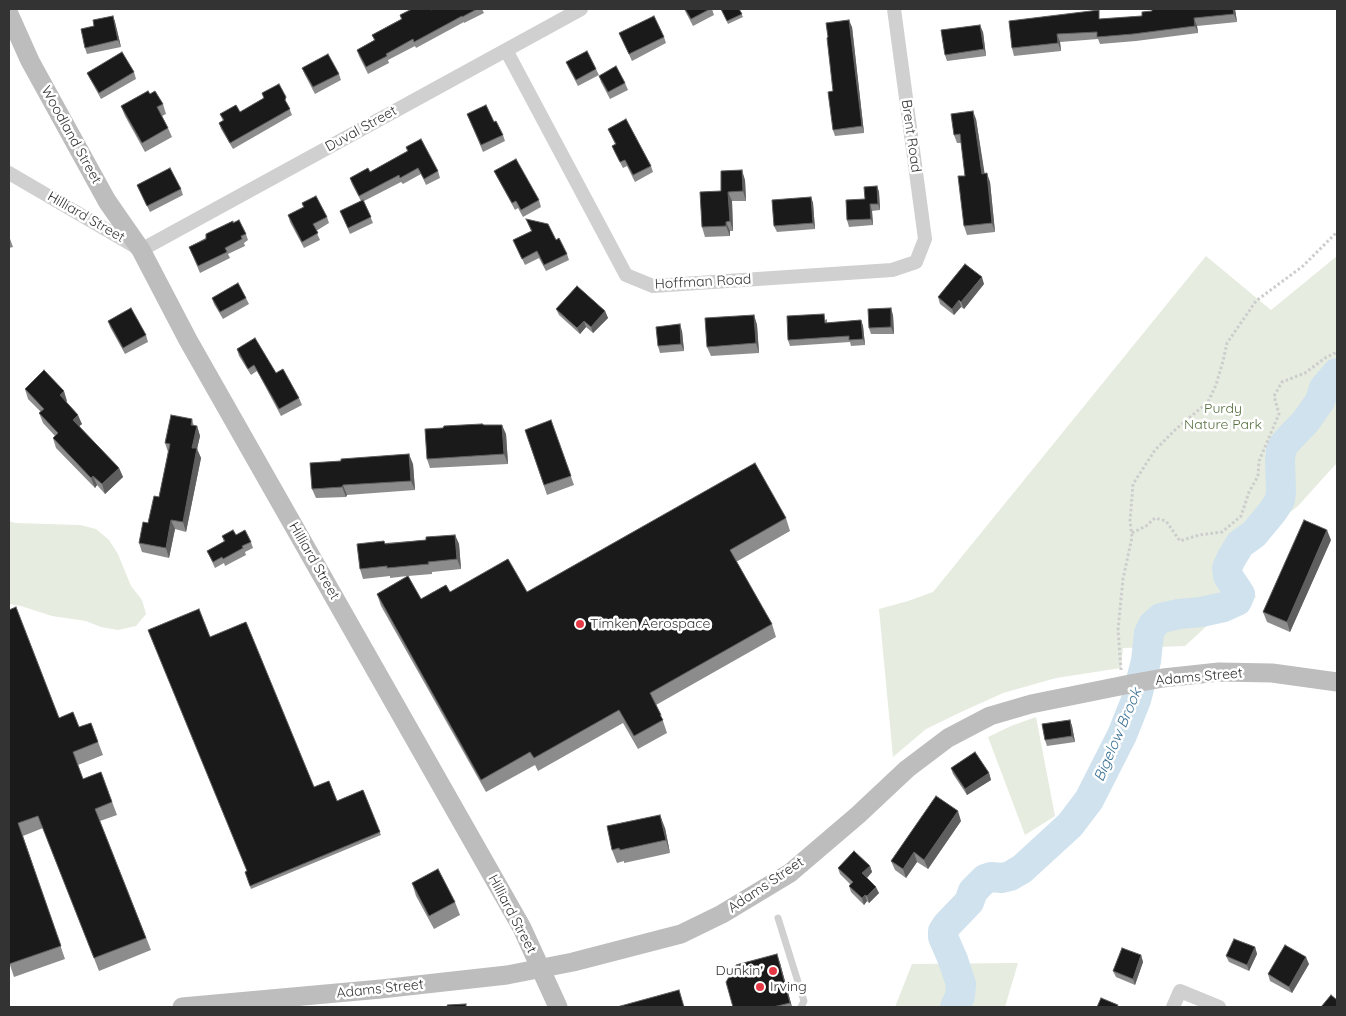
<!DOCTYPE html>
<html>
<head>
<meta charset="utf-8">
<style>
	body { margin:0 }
	#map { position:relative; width:1346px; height:1016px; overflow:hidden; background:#fff; font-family:Quicksand,sans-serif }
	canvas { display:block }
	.frame { position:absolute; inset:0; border:10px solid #333; pointer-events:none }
</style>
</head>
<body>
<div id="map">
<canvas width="1346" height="1016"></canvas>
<div class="frame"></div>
</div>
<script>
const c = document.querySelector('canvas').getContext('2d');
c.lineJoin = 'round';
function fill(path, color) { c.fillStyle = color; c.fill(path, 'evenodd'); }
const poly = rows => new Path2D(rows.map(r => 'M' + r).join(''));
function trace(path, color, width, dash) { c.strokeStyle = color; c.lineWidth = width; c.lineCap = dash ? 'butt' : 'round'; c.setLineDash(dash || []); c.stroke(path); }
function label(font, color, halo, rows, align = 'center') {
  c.font = font + ' Quicksand,sans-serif'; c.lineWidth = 5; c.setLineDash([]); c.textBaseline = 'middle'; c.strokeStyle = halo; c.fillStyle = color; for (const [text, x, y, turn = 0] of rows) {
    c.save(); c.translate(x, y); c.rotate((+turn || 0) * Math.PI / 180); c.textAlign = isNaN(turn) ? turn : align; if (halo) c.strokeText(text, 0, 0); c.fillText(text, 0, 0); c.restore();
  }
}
fill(poly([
	[1206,256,1271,310,1337,256,1337,464,1335,465,1298,506,1254,540,1235,551,1239,566,1256,597,1237,610,1210,623,1185,646,1123,648,1121,668,1056,678,1003,693,961,712,926,729,893,757,879,609,908,601,933,592],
	[9,521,15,523,80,525,96,529,109,540,118,554,131,586,142,600,146,614,136,626,118,630,101,627,86,621,52,616,21,606,9,604],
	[1036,717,1055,816,1025,835,988,737,1011,726],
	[1018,963,1005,1007,895,1007,912,964]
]), '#e6ecdf');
trace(poly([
	[955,1007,960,996,961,984,953,960,943,937,943,931,947,925,969,902,973,891,985,879,991,877,1002,878,1010,876,1022,869,1070,825,1089,800,1122,735,1136,700,1146,661,1149,633,1153,625,1161,618,1179,614,1201,612,1224,607,1237,601,1240,594,1228,576,1227,568,1231,559,1240,544,1254,534,1273,511,1280,500,1281,491,1280,461,1281,450,1285,443,1306,421,1320,401,1324,388,1337,373]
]), '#cfe2ee', 30);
trace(poly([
	[1132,533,1146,526,1155,518,1166,521,1180,541,1199,535,1222,532,1241,516,1249,492,1258,476,1259,461,1279,414,1274,396,1282,382,1305,373,1325,358,1337,352],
	[1121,670,1118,630,1123,579,1132,537,1130,521,1133,484,1155,450,1176,429,1208,402,1216,385,1223,361,1227,343,1256,301,1303,266,1337,232]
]), '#cdcdcd', 3, [2.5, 2.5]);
trace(poly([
	[778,918,804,1001,801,1007]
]), '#d0d0d0', 7);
trace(poly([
	[506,50,626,275,653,286,892,270,916,262,925,239,894,9],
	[9,173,141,250,581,9],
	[1173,1007,1180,991,1219,1007]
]), '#d0d0d0', 14);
trace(poly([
	[9,14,30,61,107,201,141,250,188,340,522,928,558,1007],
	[182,1007,381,989,507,975,573,962,681,934,722,914,790,873,858,815,907,769,948,738,990,716,1031,704,1130,684,1163,678,1219,672,1272,673,1337,682]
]), '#bdbdbd', 19);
fill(poly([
	[433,9,482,9,484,13,464,23,464,22,416,48,415,46,388,60,389,63,368,74,359,56,357,50,374,40,372,35,401,19,400,15,431,10],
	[684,9,712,9,714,15,693,26],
	[721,9,739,9,743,17,728,24],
	[1235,9,1237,22,1197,26,1198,33,1136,41,1100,44,1098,39,1060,42,1061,51,1014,56,1012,48,1102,19],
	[113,16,115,22,121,47,87,54,85,48,94,26],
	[852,27,864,133,835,136,833,130,833,91],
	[983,32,986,56,947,61,945,55],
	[619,33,664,37,666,43,632,61],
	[566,62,596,69,599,75,578,86,569,69],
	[302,68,339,74,341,80,315,94,305,75],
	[134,72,136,79,101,99,90,79,87,73],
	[599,76,625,83,628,90,610,99,601,82],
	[262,93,288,104,288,105,292,115,233,149,221,129,219,123,223,121,220,114,240,112,264,98],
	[150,94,163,104,166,114,162,116,168,128,172,137,145,152,125,116,121,106],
	[467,114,494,122,503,135,505,141,483,152],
	[976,119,984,173,990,182,995,232,967,235,964,226,965,176,961,143,957,143,954,135],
	[608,129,651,166,653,172,635,182,627,166,623,168,615,153,612,146,615,144],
	[406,147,438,171,440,178,426,185,421,174,403,184,401,182,364,201,373,223,350,234,340,211,361,201,352,184,350,178,370,172,407,151],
	[494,171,539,200,541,207,523,217,518,208,515,210,497,177],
	[745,180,746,201,732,201,733,231,730,231,730,236,705,237,702,227,721,191],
	[137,185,181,189,183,195,150,212],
	[877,186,879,192,880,210,872,211,873,225,849,227,847,220],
	[811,197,813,203,815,229,777,232,774,226],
	[302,203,327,217,329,223,316,231,320,240,304,248,290,222,288,215,303,207],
	[526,219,556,240,567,254,569,260,546,271,539,258,525,265,513,240,531,231],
	[233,223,246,234,248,240,244,243,245,246,228,254,230,258,200,273,189,247],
	[9,236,13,247,9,248],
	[984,284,964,309,961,307,954,315,940,304,938,297],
	[212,298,246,298,249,304,223,319,214,304],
	[556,309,605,311,608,318,593,333,586,327,580,334,559,315],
	[754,315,757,325,759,353,711,356,707,347],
	[893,315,894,334,871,334,869,328],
	[827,319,827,323,861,320,863,326,865,345,851,346,850,342,790,346,788,340],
	[108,321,146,335,148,342,125,354,110,327],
	[682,331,684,351,660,353,658,346],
	[237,349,299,398,302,405,281,416,257,371,251,375,239,356],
	[25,389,67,401,66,402,82,424,79,426,119,468,123,477,105,494,97,485,95,488,56,448,53,438,55,436,43,423,39,413,41,412,28,399],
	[192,419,194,426,197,426,200,436,197,449,201,458,186,532,175,529,169,558,142,552,139,543,148,523,159,497,168,452,165,443],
	[551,420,574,485,547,495,525,430],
	[484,425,506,434,508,464,430,468,427,459,443,428],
	[413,464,415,490,347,495,346,497,316,498,312,489],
	[786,518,790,531,736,562,772,624,776,637,656,705,661,715,667,733,638,749,623,723,538,771,535,765,486,792,381,606,377,594,407,576,390,578,390,576,363,579,360,569,385,543,426,540,455,535,459,544,461,569,432,572,432,574,408,576,421,599,450,592,527,592],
	[236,535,251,542,253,548,245,552,246,555,225,566,224,563,215,568,207,551,224,542,222,536],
	[1331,540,1290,632,1267,622,1263,612],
	[9,610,59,718,79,727,91,723,103,755,78,765,83,779,101,772,117,815,100,821,151,950,99,971,43,828,23,836,65,959,14,977,9,962],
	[210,637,314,787,337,801,363,790,381,835,251,889,245,872,247,871],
	[1070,720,1072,726,1075,742,1047,746,1045,740],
	[951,768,989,773,991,780,967,795,953,774],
	[961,821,928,869,917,862,906,878,895,870,891,861],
	[665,828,670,853,624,863,624,861,617,863,612,850],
	[870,866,872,872,867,878,879,893,869,903,867,901,864,905,851,892,849,886,850,884,840,874,838,868],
	[412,883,455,902,460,915,434,929,416,896],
	[1255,947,1257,954,1249,971,1229,962,1226,956],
	[1141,955,1143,962,1135,985,1116,977,1113,971],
	[780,963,792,1007,733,1007],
	[1309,964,1292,993,1270,981,1268,974]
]), '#8c8c8c');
fill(poly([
	[1233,9,1235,9,1237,22,1234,14],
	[113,16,115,22,121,47,118,40],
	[1194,18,1197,26,1198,33,1195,26],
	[849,20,852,27,864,133,862,126],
	[980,25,983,32,986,56,984,49],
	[1057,34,1060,42,1061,51,1058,43],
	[973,111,976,119,986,182,982,174],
	[742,170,745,180,746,201,743,191],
	[987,173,990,182,995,232,992,223],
	[877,186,879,192,880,210,878,204],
	[728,192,732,201,733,231,730,221],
	[811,197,813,203,815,229,813,223],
	[870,204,872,211,873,225,871,219],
	[726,222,730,231,730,236,726,226],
	[982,277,984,284,964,309,961,302],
	[959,300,961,307,954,315,952,309],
	[891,308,893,315,894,334,891,327],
	[605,311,608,318,593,333,591,327],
	[754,315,757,325,759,353,756,343],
	[861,320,863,326,865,345,863,339],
	[584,321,586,327,580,334,577,328],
	[680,324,682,331,684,351,681,344],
	[64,391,67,401,63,405,60,395],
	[78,415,82,424,76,429,73,420],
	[502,425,506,434,508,464,504,454],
	[197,426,200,436,197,449,201,458,186,532,183,522,192,448],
	[409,454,413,464,415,490,411,481],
	[119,468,123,477,105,494,102,484],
	[93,476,97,485,95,488,91,478],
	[343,485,347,495,346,497,342,487],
	[171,520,175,529,169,558,166,548],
	[1327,530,1331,540,1290,632,1287,622],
	[455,535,459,544,461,569,457,559],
	[1070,720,1072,726,1075,742,1072,736],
	[989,773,991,780,967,795,965,789],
	[958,811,961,821,928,869,924,860],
	[660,815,665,828,670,853,666,840],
	[914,852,917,862,906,878,903,869],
	[870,866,872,872,865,880,862,873],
	[876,887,879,893,869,903,867,896],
	[865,895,867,901,864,905,862,898],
	[1255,947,1257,954,1249,971,1247,965],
	[777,954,780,963,792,1007,790,1003],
	[1141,955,1143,962,1135,985,1133,979],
	[1306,957,1309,964,1292,993,1289,987]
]), '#5f5f5f');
const building = poly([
	[412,9,430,9,431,10,433,9,477,9,462,17,462,16,414,42,413,39,386,54,387,56,366,67,357,50,375,40,372,35,402,19,400,15,412,9],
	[685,9,710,9,691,19,685,9],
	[721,9,739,9,742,14,727,21,721,9],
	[1152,9,1233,9,1234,14,1194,18,1195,26,1133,34,1097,37,1097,32,1057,34,1058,43,1012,48,1009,21,1099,10,1099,19,1142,16,1142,12,1152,11,1152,9],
	[113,16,118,40,85,48,81,29,94,26,93,20,113,16],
	[654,16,664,37,629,54,619,33,654,16],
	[849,20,862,126,833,130,828,92,833,91,827,38,828,37,826,23,849,20],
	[980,25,984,49,945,55,941,30,980,25],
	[587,51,596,69,576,80,566,62,587,51],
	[122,52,134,72,99,93,87,73,122,52],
	[328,54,339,74,313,87,302,68,328,54],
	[616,66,625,83,608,92,599,76,616,66],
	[279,84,286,97,285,100,290,109,230,143,219,123,224,120,220,114,236,105,240,112,264,98,262,93,279,84],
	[148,91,150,94,155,91,163,104,157,107,168,128,142,143,121,106,148,91],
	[486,105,494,122,496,121,503,135,481,145,467,114,486,105],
	[973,111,982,174,987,173,992,223,964,226,958,176,965,176,960,134,954,135,951,114,973,111],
	[626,119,651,166,633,175,625,160,620,162,612,146,616,144,608,129,626,119],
	[421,139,438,171,424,179,418,168,400,178,399,175,359,196,350,178,368,168,370,172,408,151,406,147,421,139],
	[516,159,539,200,521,210,516,201,512,203,494,171,516,159],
	[170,168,181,189,147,206,137,185,170,168],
	[742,170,743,191,728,192,730,221,726,222,726,226,702,227,700,192,721,191,721,171,742,170],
	[877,186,878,204,870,204,871,219,847,220,846,200,865,199,864,187,877,186],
	[316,196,327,217,313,224,318,233,302,242,288,215,304,207,302,203,316,196],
	[811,197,813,223,774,226,772,200,811,197],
	[363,200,371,217,348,228,340,211,363,200],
	[526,219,548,224,556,240,559,238,567,254,544,265,537,251,522,259,513,240,532,231,526,219],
	[239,220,246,234,241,236,242,239,225,248,227,252,198,266,189,247,206,239,206,234,233,221,233,223,239,220],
	[965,264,982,277,961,302,959,300,952,309,938,297,965,264],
	[238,283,246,298,220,312,212,298,238,283],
	[577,286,605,311,591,327,584,321,577,328,556,309,577,286],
	[131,308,146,335,123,348,108,321,131,308],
	[891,308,891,327,869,328,868,309,891,308],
	[824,314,825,323,861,320,863,339,849,340,849,336,788,340,787,316,824,314],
	[754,315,756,343,707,347,705,318,754,315],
	[680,324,681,344,658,346,656,327,680,324],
	[255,338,276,373,283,369,299,398,279,409,254,365,248,369,237,349,255,338],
	[44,370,64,391,60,395,78,415,73,420,119,468,102,484,93,476,91,478,53,438,58,433,39,413,44,409,25,389,44,370],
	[171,415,192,419,191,425,197,426,192,448,197,448,183,522,171,520,166,548,139,543,143,522,148,523,154,496,159,497,170,444,165,443,171,415],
	[551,420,571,476,544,485,525,430,551,420],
	[482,424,484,425,502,425,504,454,427,459,425,429,443,428,444,426,482,424],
	[409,454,411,481,343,485,342,487,312,489,310,463,341,461,341,459,409,454],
	[755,463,786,518,730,550,772,624,650,693,661,715,660,715,663,720,634,736,619,710,534,758,530,752,481,780,377,594,408,576,421,599,446,585,450,592,508,559,527,592,755,463],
	[1304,520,1327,530,1287,622,1263,612,1304,520],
	[233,530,236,535,245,530,251,542,242,546,243,548,223,559,222,557,213,562,207,551,225,541,222,536,233,530],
	[455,535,457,559,428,562,429,564,387,568,387,566,360,569,357,544,384,541,385,544,426,540,426,537,455,535],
	[16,607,59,718,73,712,79,727,91,723,98,742,73,752,83,779,101,772,112,802,95,809,146,938,94,958,38,816,18,823,61,946,9,964,9,610,16,607],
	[199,609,210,637,246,622,314,787,329,781,337,801,363,790,380,832,250,886,245,872,247,871,148,630,199,609],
	[1070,720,1072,736,1045,740,1042,724,1070,720],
	[975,752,989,773,965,789,951,768,975,752],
	[936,796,958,811,924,860,914,852,903,869,891,861,936,796],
	[660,815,666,840,620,850,619,848,612,850,607,826,660,815],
	[854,851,870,866,862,873,876,887,867,896,865,895,862,898,849,886,853,882,838,868,854,851],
	[438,869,455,902,429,916,412,883,438,869],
	[1234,939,1255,947,1247,965,1226,956,1234,939],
	[1285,945,1306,957,1289,987,1268,974,1285,945],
	[1122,948,1141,955,1133,979,1113,971,1122,948],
	[777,954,790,1003,773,1007,733,1007,726,982,736,965,777,954],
	[679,990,684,1007,617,1007,679,990],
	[1331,995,1337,1000,1337,1007,1321,1007,1331,995],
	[1101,998,1118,1005,1117,1007,1097,1007,1101,998],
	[466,1004,466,1007,448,1007,447,1005,466,1004]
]);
fill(building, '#1a1a1a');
trace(building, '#5f5f5f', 1);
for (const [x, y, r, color] of [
	[580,624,5,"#e63946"],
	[773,971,5,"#e63946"],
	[760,987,5,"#e63946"]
]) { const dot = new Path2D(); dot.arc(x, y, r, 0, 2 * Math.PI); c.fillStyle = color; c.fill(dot); trace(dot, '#fff', 2); }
label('14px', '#333', '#fff', [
	["Duval Street",361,129,-29],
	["Woodland Street",71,135,61],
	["Brent Road",911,136,82],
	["Hilliard Street",86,217,30],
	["Hoffman Road",703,282,-3],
	["Hilliard Street",314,561,60],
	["Adams Street",1199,677,-5],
	["Adams Street",766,885,-34],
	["Hilliard Street",512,914,62],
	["Adams Street",380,989,-6]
]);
label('14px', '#56703f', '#fff', [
	["Purdy",1223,409],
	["Nature Park",1223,425]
]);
label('14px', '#333', '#fff', [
	["Timken Aerospace",590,624],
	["Dunkin'",763,971,"right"],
	["Irving",770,987]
], 'left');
label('italic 15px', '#3f7597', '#fff', [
	["Bigelow Brook",1118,735,-67]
]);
</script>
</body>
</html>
